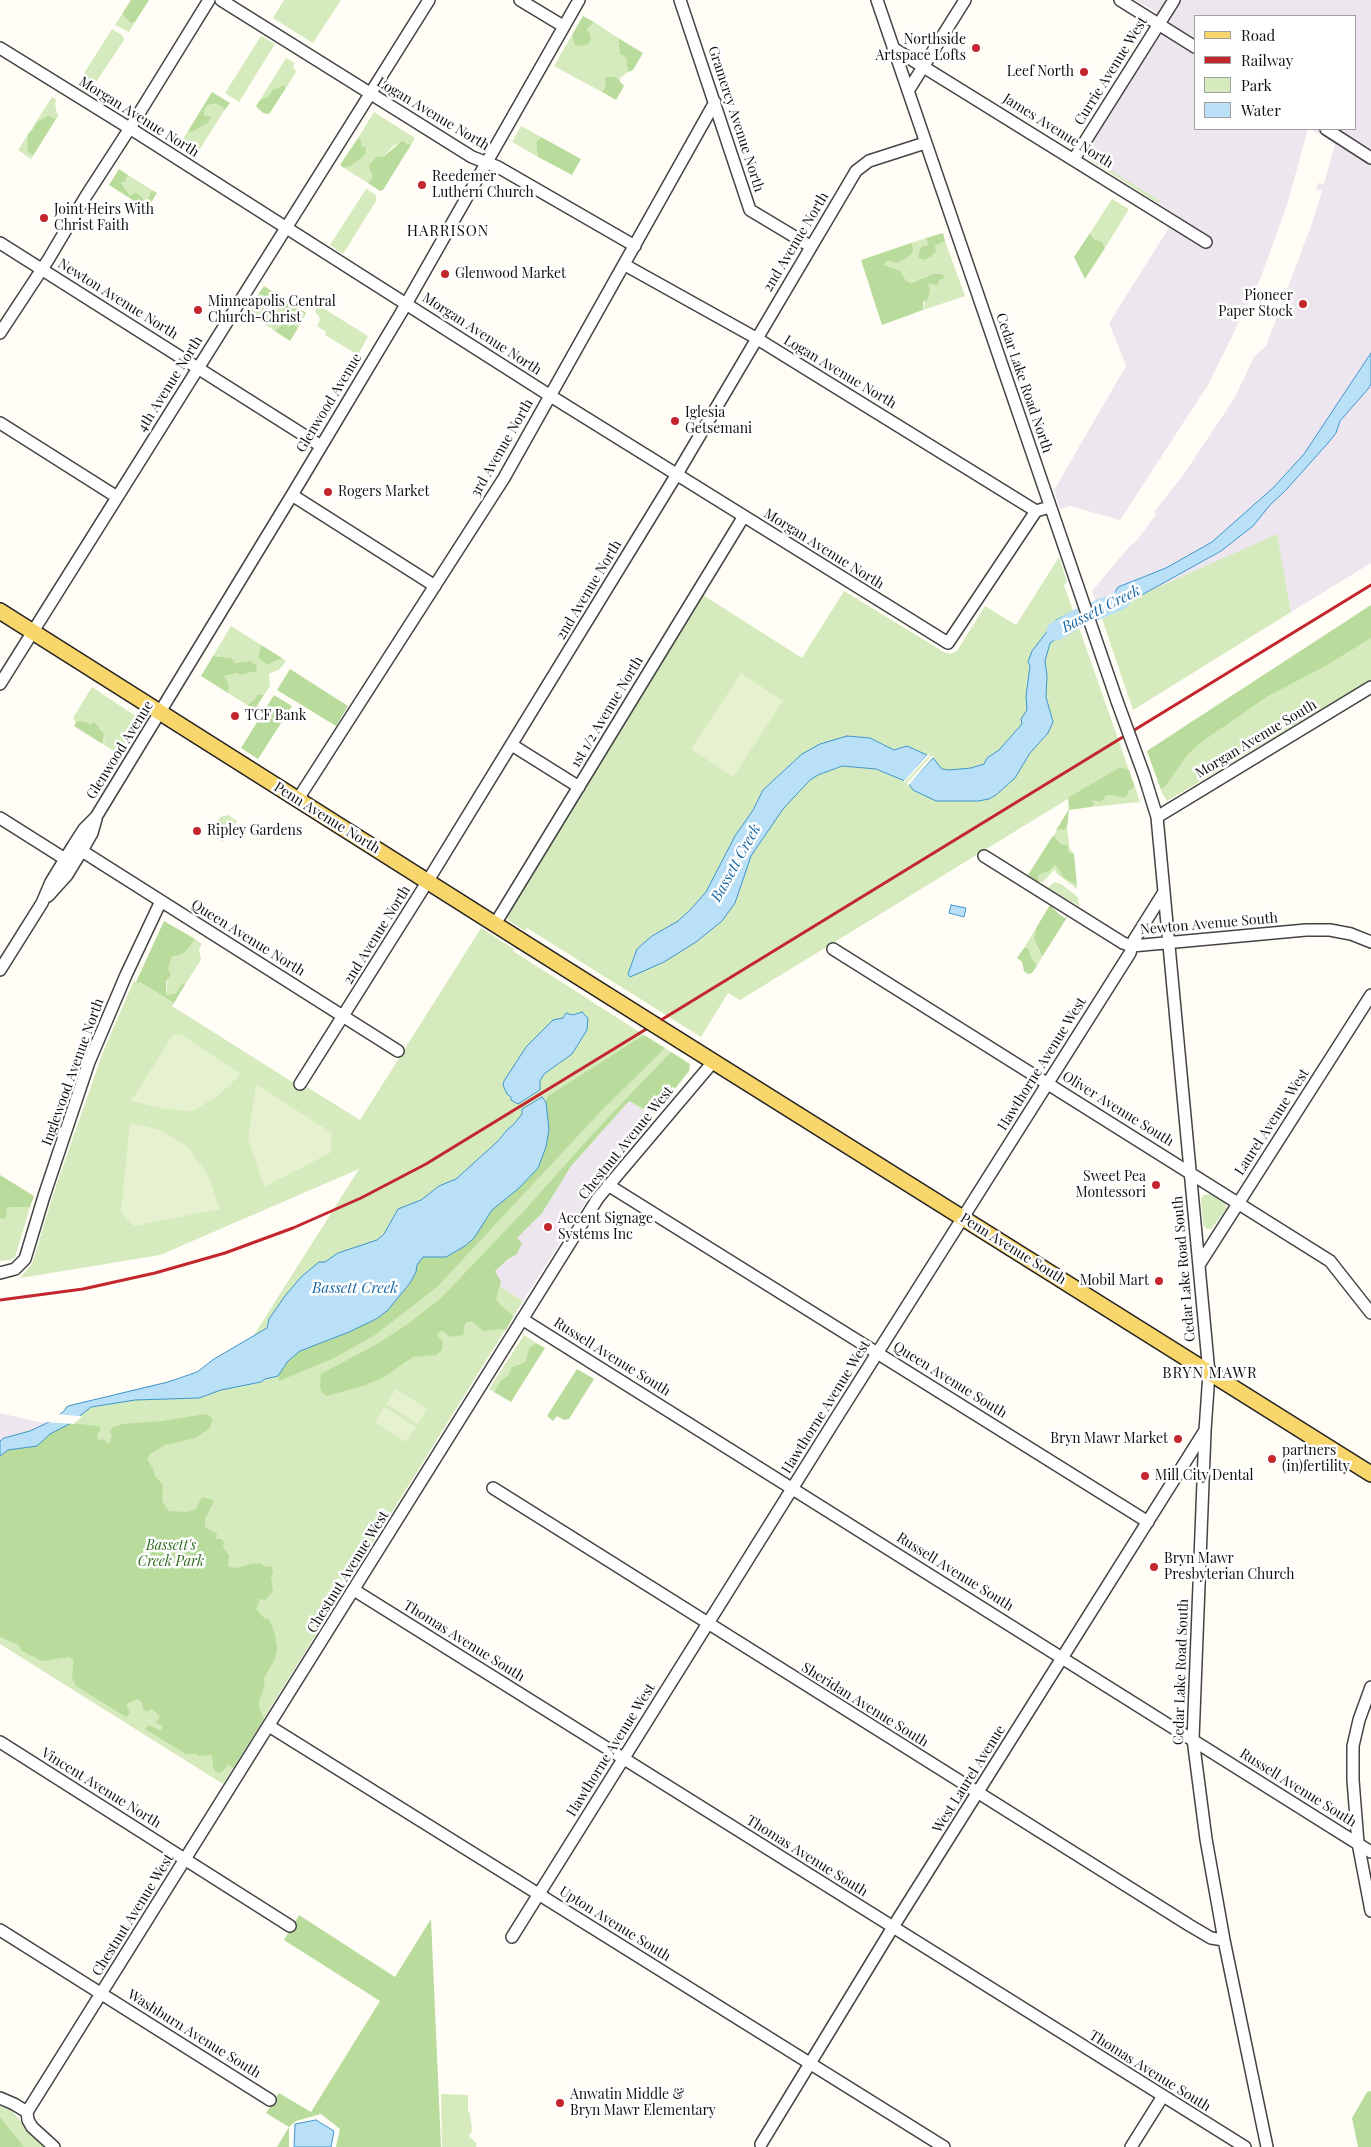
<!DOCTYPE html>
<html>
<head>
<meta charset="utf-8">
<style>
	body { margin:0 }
	#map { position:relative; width:1371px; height:2147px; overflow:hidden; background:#fffdf5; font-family:"Playfair Display",serif }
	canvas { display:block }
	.legend { position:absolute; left:1194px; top:15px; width:162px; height:115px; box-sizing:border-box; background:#fff; border:1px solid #a0a0a0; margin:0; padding:6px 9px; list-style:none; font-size:15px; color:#111 }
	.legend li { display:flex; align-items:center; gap:10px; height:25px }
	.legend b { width:25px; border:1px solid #a0a0a0 }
</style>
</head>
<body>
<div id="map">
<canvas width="1371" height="2147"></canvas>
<ul class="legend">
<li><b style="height:6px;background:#f9d66b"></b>Road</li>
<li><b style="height:6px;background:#c4262e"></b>Railway</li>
<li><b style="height:14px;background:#d5ebbd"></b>Park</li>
<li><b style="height:14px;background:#b9e0f7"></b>Water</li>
</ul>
</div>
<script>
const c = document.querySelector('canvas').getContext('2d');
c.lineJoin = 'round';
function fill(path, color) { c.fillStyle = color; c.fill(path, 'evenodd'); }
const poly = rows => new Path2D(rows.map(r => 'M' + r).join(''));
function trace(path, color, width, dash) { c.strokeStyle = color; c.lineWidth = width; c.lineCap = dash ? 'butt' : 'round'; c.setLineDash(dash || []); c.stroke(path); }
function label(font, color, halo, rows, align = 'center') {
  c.font = font + ' "Playfair Display",serif'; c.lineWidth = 5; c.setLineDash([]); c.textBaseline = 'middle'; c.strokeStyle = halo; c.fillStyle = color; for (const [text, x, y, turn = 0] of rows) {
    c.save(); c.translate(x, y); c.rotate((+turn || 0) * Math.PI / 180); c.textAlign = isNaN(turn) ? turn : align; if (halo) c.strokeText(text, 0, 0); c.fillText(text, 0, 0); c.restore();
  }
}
fill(poly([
	[1135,0,1371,0,1371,563,1291,612,1277,535,1100,613,1092,591,1129,547,1138,539,1156,514,1154,512,1184,474,1234,399,1254,357,1266,346,1312,223,1322,191,1316,189,1318,183,1324,184,1335,144,1311,129,1355,129,1355,16,1195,16,1195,129,1308,129,1287,205,1261,277,1208,385,1120,520,1070,506,1060,509,1054,490,1126,366,1109,323,1177,215,1090,160,1086,147,1161,35,1155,11],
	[629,1101,654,1117,593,1191,523,1301,477,1272,542,1213,571,1166],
	[0,1413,25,1419,50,1424,0,1440]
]), '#eee6ef');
fill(poly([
	[284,0,341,0,313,43,273,18],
	[122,14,131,22,135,22,129,32,115,25],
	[594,22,618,38,620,54,626,58,628,72,620,78,620,82,616,77,602,92,554,66,573,33,573,40],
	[112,29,123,36,124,40,88,94,76,86],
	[261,36,275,44,239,102,225,93],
	[286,58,295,63,293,66,296,72,286,88,284,85,272,90,269,96,260,100],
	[52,97,57,100,55,103,57,114,59,115,56,119,47,117,37,122,28,142,27,151,33,156,31,159,18,150],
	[215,104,223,107,224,111,200,149,200,147,192,146,189,141,185,140,182,144,183,148,179,145,188,131,192,132,208,123,212,118,204,115,204,110,208,105],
	[374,112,415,138,411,145,406,142,394,145,383,157,377,156,368,166,373,177,368,183,344,168,349,167,355,161,365,146,362,147,361,139,358,138],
	[521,126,541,137,536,142,538,157,512,142],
	[1089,157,1160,201,1158,203,1090,160],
	[128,175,152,190,148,202,146,203,140,195,130,196,120,183,125,182],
	[366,189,376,195,376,201,343,254,330,245],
	[1112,199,1129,209,1105,248,1102,242,1094,239,1090,233],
	[926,238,928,245,935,246,945,241,965,296,923,310,928,284,931,283,928,276,913,283,906,281,900,274,884,265,887,261,898,263,905,259,913,247,911,243],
	[262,294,273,296,284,309,290,307,299,319,303,318,298,328,293,324,288,327,281,326,275,331,247,313,258,295],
	[318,305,368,336,358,355,325,335,326,332,317,326,320,320,318,315,315,312],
	[1277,534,1291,612,1133,710,1100,613],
	[1059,557,1067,582,1064,585,1129,770,1120,767,740,1000,728,993,701,1037,527,928,525,931,508,920,507,912,703,595,802,658,844,591,944,652,950,654,957,651,985,606,1016,625],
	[1371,605,1371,680,1167,801,1162,793,1147,751],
	[231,626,261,645,258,658,267,665,282,658,286,661,280,669,269,674,270,686,264,695,257,694,255,699,247,705,228,693,229,686,223,676,237,673,250,661,235,663,232,658,213,656],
	[92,687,140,719,120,751,115,748,114,751,101,743,105,739,100,728,78,721,76,723,73,718],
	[1135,787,1140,802,1091,807,1093,804,1092,800,1105,795,1128,791],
	[228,815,237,821,223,842,210,834,220,817],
	[1067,828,1070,849,1074,854,1068,852,1055,837,1052,837,1059,829,1064,830],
	[1055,865,1064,878,1077,885,1077,889,1056,873,1055,869,1043,882,1038,882,1039,874],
	[1054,882,1061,884,1078,897,1079,906,1048,888],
	[161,918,134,981,138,984,140,982,174,1003,172,1006,305,1090,307,1087,360,1120,481,928,514,949,513,951,677,1056,643,1110,629,1101,571,1166,542,1213,477,1272,523,1301,223,1784,0,1644,0,1440,59,1420,66,1406,207,1372,249,1343,359,1169,160,1255,20,1278,32,1264,53,1195,103,1052],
	[1036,928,1038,949,1042,957,1037,966,1024,948],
	[195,939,202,944,199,949,201,960,186,983,181,985,176,993,166,995,168,969,172,957,180,955],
	[1210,1194,1224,1202,1227,1208,1211,1229,1207,1229,1203,1225,1201,1199,1203,1195],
	[10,1207,30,1207,15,1257,10,1260,0,1261,0,1218,4,1218,6,1210],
	[524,1335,536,1343,529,1348,525,1362,512,1367,508,1376,501,1380,494,1392,489,1389],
	[441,2094,468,2095,468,2112,470,2113,472,2131,469,2136,477,2144,476,2147,442,2147],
	[0,2104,9,2107,29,2131,48,2147,0,2147]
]), '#d5ebbd');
fill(poly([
	[131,0,149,0,135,22,131,23,122,14],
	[583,16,594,22,586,30,589,32,591,39,588,44,580,46,575,45,573,40,573,33],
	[618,38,643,53,633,70,628,72,626,58,620,54],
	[605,77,616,77,624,86,616,100,602,92,606,86],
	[284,85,286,88,269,114,263,113,256,106,260,100,269,96,272,90],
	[212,92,230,103,224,111,223,107,215,104,208,105,204,110,204,115,212,117,208,123,192,132,188,131],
	[48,116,56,119,33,156,27,151,28,134,33,130,37,122],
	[541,137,581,159,572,175,538,157,536,142],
	[358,138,361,139,362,147,365,146,366,154,349,167,344,168,340,165],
	[185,140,189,141,192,145,200,147,198,152,183,148,182,144],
	[402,141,411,145,383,190,380,191,368,183,373,177,368,166,377,156,383,157],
	[119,169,128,175,125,182,121,183,130,196,136,193,140,195,146,203,152,190,157,193,147,209,109,185],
	[943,233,945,241,935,246,936,251,932,256,924,260,918,257,921,247,928,245,926,238],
	[1090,233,1094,239,1102,242,1105,248,1085,279,1074,257],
	[911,243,913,247,912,253,905,259,898,263,887,261,884,265,900,271,906,281,912,283,933,274,942,274,945,278,939,280,938,285,928,284,930,290,928,299,923,302,923,310,882,325,861,260],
	[264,286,306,313,303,318,299,319,290,307,284,309,273,296,268,298,262,294,258,295],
	[285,322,288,327,293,324,298,328,290,341,275,331],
	[1371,605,1371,638,1327,665,1268,696,1200,743,1187,755,1166,785,1161,789,1147,751],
	[261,645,282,658,267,665,258,658],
	[213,656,232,658,235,663,250,661,257,666,256,672,249,672,242,675,237,673,224,676,229,686,228,693,201,676],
	[290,669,348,706,336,726,277,690],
	[257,694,264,695,255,709,247,705,255,699],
	[274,695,292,706,258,759,241,748],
	[77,721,86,722,91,725,94,722,96,724,104,734,103,742,101,743,74,726],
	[1120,767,1129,770,1135,787,1128,791,1128,795,1124,798,1113,795,1105,795,1104,799,1100,802,1092,800,1094,804,1091,807,1069,810,1067,828,1064,830,1059,829,1055,832,1069,809,1068,798],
	[1052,837,1055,837,1061,844,1068,845,1068,852,1074,854,1077,885,1064,878,1055,865,1049,871,1039,874,1038,882,1028,875],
	[1050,905,1060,915,1065,918,1068,916,1042,957,1034,938,1036,934,1036,928],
	[164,921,195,939,186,951,180,955,172,957,168,969,171,975,166,981,166,995,176,993,181,985,186,983,174,1003,140,982,138,984,136,982],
	[1024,948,1028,948,1031,957,1037,966,1032,973,1028,974,1024,971,1022,962,1017,958],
	[644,1035,665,1048,601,1111,437,1287,375,1335,332,1359,279,1381,278,1376,283,1368,288,1361,300,1351,349,1332,376,1319,387,1311,410,1283,416,1272,417,1265,423,1257,446,1256,458,1251,474,1238,492,1210,519,1188,538,1168,542,1159,549,1130,546,1102,548,1096],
	[671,1052,690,1064,689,1071,655,1114,629,1101,571,1166,542,1213,517,1238,522,1243,517,1254,508,1259,495,1271,501,1282,496,1299,501,1306,512,1314,513,1317,506,1330,501,1329,483,1331,472,1321,465,1323,463,1335,450,1337,443,1331,440,1331,437,1335,443,1342,442,1350,436,1355,413,1357,384,1377,363,1386,326,1396,321,1391,320,1384,321,1374,377,1344,408,1324,441,1298,523,1212,599,1127],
	[0,1175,34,1196,30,1207,10,1207,6,1210,7,1215,4,1219,0,1218],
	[536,1343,545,1348,511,1402,494,1392,501,1380,508,1376,512,1367,525,1362,529,1348],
	[577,1369,594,1379,569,1419,564,1420,557,1416,553,1421,547,1416],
	[206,1414,213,1419,209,1429,195,1438,165,1445,150,1454,147,1459,153,1468,154,1475,163,1485,162,1501,169,1511,186,1512,196,1509,202,1497,213,1500,213,1503,205,1519,205,1527,217,1534,216,1539,221,1539,224,1542,223,1547,229,1555,228,1567,237,1568,250,1564,261,1563,263,1566,272,1567,273,1573,271,1577,273,1591,265,1600,260,1599,256,1609,264,1618,269,1619,275,1634,277,1648,275,1659,263,1680,265,1685,258,1704,264,1719,233,1768,228,1764,224,1770,220,1773,215,1771,213,1766,212,1755,199,1756,196,1754,186,1754,145,1729,149,1725,160,1731,163,1726,156,1723,160,1716,152,1709,147,1712,143,1709,142,1703,138,1699,126,1704,130,1713,126,1717,76,1686,72,1678,74,1660,69,1657,42,1661,22,1651,19,1645,0,1637,0,1456,8,1450,37,1446,50,1434,71,1423,99,1426,101,1430,97,1435,98,1439,101,1440,103,1439,109,1444,112,1435,110,1431,113,1427,122,1424,163,1421],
	[299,1915,395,1977,431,1919,441,2147,336,2147,340,2129,321,2114,296,2121,289,2127,289,2147,277,2147,289,2127,266,2113,279,2093,311,2112,380,2001,284,1940],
	[1371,2091,1371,2147,1358,2147,1352,2118,1367,2092],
	[0,2117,24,2147,0,2147]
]), '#b9dc9c');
fill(poly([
	[741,673,783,701,733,777,691,749],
	[180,1034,241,1074,219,1095,193,1111,165,1109,131,1101,173,1035],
	[256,1084,332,1133,330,1153,264,1187,248,1139],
	[130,1123,161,1130,188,1147,208,1175,220,1209,134,1226,121,1212],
	[396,1389,427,1409,418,1424,386,1404],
	[384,1407,416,1427,406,1442,375,1422]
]), '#e6f2cf');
const water = poly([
	[1371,353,1371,384,1368,389,1340,421,1336,433,1328,443,1286,490,1270,505,1253,526,1221,551,1102,617,1096,601,1114,594,1118,587,1166,568,1212,542,1274,487,1304,454,1371,353],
	[1074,611,1078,625,1050,643,1045,661,1047,676,1046,697,1053,722,1048,733,1030,753,1015,778,996,795,989,799,978,801,936,801,913,790,909,784,933,758,942,769,949,770,971,768,984,764,987,758,999,750,1022,724,1021,719,1027,710,1026,696,1030,666,1028,662,1032,651,1056,620,1074,611],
	[847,736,870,738,894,750,907,746,927,755,905,781,876,769,842,766,818,775,810,780,783,809,751,856,735,903,722,921,696,942,664,962,630,977,628,974,637,949,652,936,678,921,691,909,706,892,735,836,753,810,763,790,802,754,820,744,847,736],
	[951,905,966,908,964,917,949,913,951,905],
	[582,1012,588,1018,587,1030,572,1054,544,1074,540,1081,540,1090,518,1104,511,1100,511,1097,507,1094,503,1085,504,1081,526,1047,553,1020,563,1018,566,1013,573,1015,582,1012],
	[542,1097,546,1102,549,1130,546,1147,538,1168,519,1188,492,1210,474,1238,465,1246,446,1257,423,1257,417,1265,416,1272,410,1283,387,1311,376,1319,349,1332,300,1351,288,1361,278,1376,265,1379,261,1382,221,1390,199,1398,135,1400,91,1407,71,1423,50,1434,37,1446,8,1450,0,1456,0,1441,4,1438,30,1431,49,1422,63,1412,68,1406,168,1382,197,1372,214,1359,267,1328,269,1319,285,1296,301,1277,319,1262,325,1262,338,1253,377,1240,384,1234,398,1209,421,1200,439,1186,456,1179,498,1141,507,1130,514,1124,522,1114,522,1109,542,1097],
	[316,2120,334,2131,331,2147,294,2147,295,2124,316,2120]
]);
fill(water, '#b9e0f7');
trace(water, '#3f96cf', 1);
fill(poly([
	[929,753,929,756,904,783,903,782],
	[931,756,934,756,908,786,907,783],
	[56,1414,79,1416,82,1416,74,1424,46,1422]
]), '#fffdf5');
trace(poly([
	[1056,631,1079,618,1121,600]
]), '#b9e0f7', 19);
const minor = poly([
	[221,0,472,157,498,167,635,246],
	[520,0,563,26],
	[680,0,750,210,810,246],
	[877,0,1117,701],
	[1120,0,1195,47],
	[0,48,139,134,549,395,948,643,1036,511,1050,507],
	[893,48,1206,242],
	[908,91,965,0],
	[1326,129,1371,158],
	[1074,159,1174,0],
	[0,243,321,446],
	[625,265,756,338,1036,511],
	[0,333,48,260,86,196,130,128,209,0],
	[0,423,117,497],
	[292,495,435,586],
	[0,684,429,0],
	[512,745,579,787],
	[1144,775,1157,817,1209,1373,1205,1431,1193,1739,1206,1839,1224,1940,1267,2147],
	[298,799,504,478,715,102],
	[1157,817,1371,687],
	[0,818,65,859],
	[82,851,398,1051],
	[984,856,1123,943,1132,946,1306,930,1330,930,1351,934,1371,942],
	[48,896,67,875,84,847,92,833,96,819],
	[495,924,744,516],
	[833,949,1330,1261,1371,1313],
	[0,970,42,903,51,882,73,846,84,829,96,817,292,495,401,313,579,0],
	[300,1084,421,892,677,474,856,171,869,161,925,143],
	[608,1185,1148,1522],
	[1199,1265,1371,995],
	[0,1273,15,1269,25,1259,44,1196,89,1062,126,975,161,901],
	[522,1319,1371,1852],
	[493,1488,1189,1925,1211,1938,1224,1940],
	[354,1590,1245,2147],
	[1371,1687,1359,1720,1353,1746,1353,1780,1358,1843,1371,1911],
	[269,1726,944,2147],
	[0,1742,290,1926],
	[0,1930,270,2100],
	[512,1937,835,1420,1130,953,1134,940,1164,892],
	[0,2098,14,2104,27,2112],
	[27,2112,598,1198,713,1062],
	[27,2112,28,2120,32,2127,54,2147],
	[761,2144,893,1927,1204,1432],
	[1131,2147,1163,2096]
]);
const major = poly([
	[0,611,520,940],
	[655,1025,1371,1474]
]);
trace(minor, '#444', 14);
trace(major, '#222', 18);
trace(minor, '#fff', 11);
trace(major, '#f9d66b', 15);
trace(poly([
	[0,1300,83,1289,155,1273,225,1253,293,1228,361,1198,426,1164,1371,585]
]), '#c4262e', 3);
const minorBridge = poly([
	[1117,701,1144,775]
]);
const majorBridge = poly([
	[520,940,655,1025]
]);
trace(minorBridge, '#444', 14, []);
trace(majorBridge, '#222', 18, []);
trace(minorBridge, '#fff', 11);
trace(majorBridge, '#f9d66b', 15);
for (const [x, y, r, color] of [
	[976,48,5,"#c4262e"],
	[1084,72,5,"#c4262e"],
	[422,185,5,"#c4262e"],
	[44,218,5,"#c4262e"],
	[445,274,5,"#c4262e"],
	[1303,304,5,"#c4262e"],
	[198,310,5,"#c4262e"],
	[675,421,5,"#c4262e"],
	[328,492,5,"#c4262e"],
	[235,716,5,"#c4262e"],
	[197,831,5,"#c4262e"],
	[1156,1185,5,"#c4262e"],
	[548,1227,5,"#c4262e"],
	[1159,1281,5,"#c4262e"],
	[1178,1439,5,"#c4262e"],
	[1272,1459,5,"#c4262e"],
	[1145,1476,5,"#c4262e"],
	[1154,1567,5,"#c4262e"],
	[560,2103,5,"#c4262e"]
]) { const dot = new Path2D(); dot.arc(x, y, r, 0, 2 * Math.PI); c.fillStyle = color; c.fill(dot); trace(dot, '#fff', 2); }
label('14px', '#111', '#fff', [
	["Northside",966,40,"right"],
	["Artspace Lofts",966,56,"right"],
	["Leef North",1074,72,"right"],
	["Reedemer",432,177],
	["Luthern Church",432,193],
	["Joint Heirs With",54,210],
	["Christ Faith",54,226],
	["Glenwood Market",455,274],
	["Pioneer",1293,296,"right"],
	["Paper Stock",1293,312,"right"],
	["Minneapolis Central",208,302],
	["Church-Christ",208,318],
	["Iglesia",685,413],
	["Getsemani",685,429],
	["Rogers Market",338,492],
	["TCF Bank",245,716],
	["Ripley Gardens",207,831],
	["Sweet Pea",1146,1177,"right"],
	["Montessori",1146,1193,"right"],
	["Accent Signage",558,1219],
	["Systems Inc",558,1235],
	["Mobil Mart",1149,1281,"right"],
	["Bryn Mawr Market",1168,1439,"right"],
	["partners",1282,1451],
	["(in)fertility",1282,1467],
	["Mill City Dental",1155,1476],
	["Bryn Mawr",1164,1559],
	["Presbyterian Church",1164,1575],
	["Anwatin Middle &",570,2095],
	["Bryn Mawr Elementary",570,2111]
], 'left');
label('14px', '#111', '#fff', [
	["Currie Avenue West",1111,71,-58],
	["Logan Avenue North",433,114,31],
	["Morgan Avenue North",139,117,32],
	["Gramercy Avenue North",736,119,72],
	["James Avenue North",1058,131,32],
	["2nd Avenue North",796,242,-59],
	["Newton Avenue North",118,299,32],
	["Morgan Avenue North",482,334,33],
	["Logan Avenue North",840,372,31],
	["Cedar Lake Road North",1024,383,71],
	["4th Avenue North",170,384,-58],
	["Glenwood Avenue",329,403,-59],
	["3rd Avenue North",502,448,-60],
	["Morgan Avenue North",824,549,32],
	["2nd Avenue North",589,590,-59],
	["1st 1/2 Avenue North",607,712,-59],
	["Morgan Avenue South",1256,739,-31],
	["Glenwood Avenue",120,750,-58],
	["Penn Avenue North",327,818,32],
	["Newton Avenue South",1209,924,-5],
	["2nd Avenue North",377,935,-58],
	["Queen Avenue North",248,938,32],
	["Hawthorne Avenue West",1042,1064,-58],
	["Inglewood Avenue North",73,1072,-70],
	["Oliver Avenue South",1118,1109,32],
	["Laurel Avenue West",1272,1122,-57],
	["Chestnut Avenue West",626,1143,-51],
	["Penn Avenue South",1013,1249,32],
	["Cedar Lake Road South",1184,1269,-95],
	["Russell Avenue South",612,1357,32],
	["Queen Avenue South",950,1380,32],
	["Hawthorne Avenue West",826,1407,-58],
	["Chestnut Avenue West",348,1572,-58],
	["Russell Avenue South",955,1572,32],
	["Thomas Avenue South",464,1641,32],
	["Cedar Lake Road South",1181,1672,-88],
	["Sheridan Avenue South",865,1705,32],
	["Hawthorne Avenue West",611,1750,-58],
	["West Laurel Avenue",969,1779,-58],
	["Vincent Avenue North",101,1788,32],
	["Russell Avenue South",1298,1788,32],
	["Thomas Avenue South",807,1856,32],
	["Chestnut Avenue West",133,1915,-58],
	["Upton Avenue South",615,1924,32],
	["Washburn Avenue South",194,2034,32],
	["Thomas Avenue South",1150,2071,32]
]);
label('italic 14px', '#2f6b1f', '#fff', [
	["Bassett's",171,1546],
	["Creek Park",171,1562]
]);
c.letterSpacing = '1px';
label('15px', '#111', '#fff', [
	["HARRISON",448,231],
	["BRYN MAWR",1210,1373]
]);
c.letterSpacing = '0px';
label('italic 15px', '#1768a6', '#fff', [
	["Bassett Creek",1101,609,-27],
	["Bassett Creek",736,863,-61],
	["Bassett Creek",355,1288]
]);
</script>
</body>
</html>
